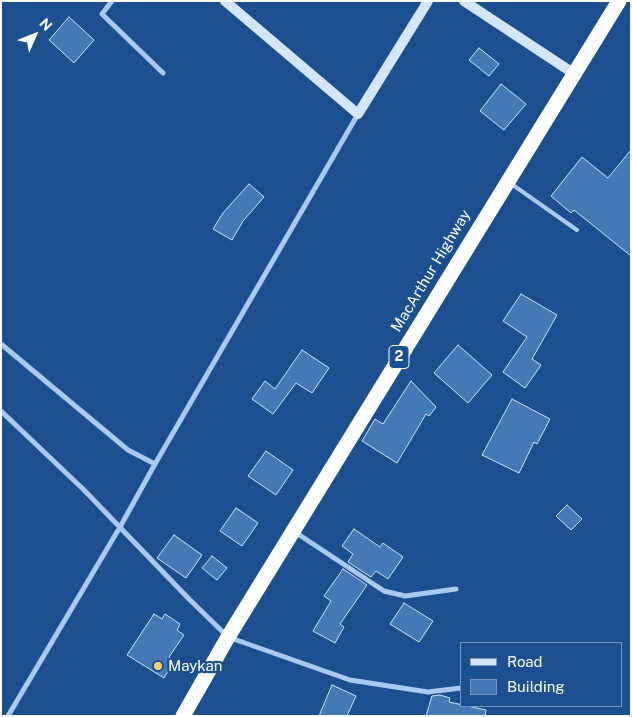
<!DOCTYPE html>
<html>
<head>
<meta charset="utf-8">
<style>
	body { margin:0 }
	#map { position:relative; width:632px; height:717px; overflow:hidden; background:#1b4f8f; font-family:"Public Sans",sans-serif }
	canvas { display:block }
	.frame { position:absolute; inset:0; border:2px solid #fff; pointer-events:none }
	.legend { position:absolute; left:460px; top:642px; width:162px; height:65px; box-sizing:border-box; background:#1b4f8f; border:1px solid #7695bc; margin:0; padding:6px 9px; list-style:none; font-size:15px; color:#fff }
	.legend li { display:flex; align-items:center; gap:10px; height:25px }
	.legend b { width:25px; border:1px solid #7695bc }
	.north { position:absolute; left:10px; top:10px; width:50px; height:50px; -webkit-text-stroke:4px #1b4f8f; paint-order:stroke; rotate:46deg; font-size:14px; font-weight:700; line-height:20px; text-align:center; color:#fff }
	.north::after { content:''; display:block; margin:auto; width:18px; height:22px; background:#fff; clip-path:polygon(50% 0,100% 100%,50% 72%,0 100%) }
</style>
</head>
<body>
<div id="map">
<canvas width="632" height="717"></canvas>
<div class="frame"></div>
<ul class="legend">
<li><b style="height:6px;background:#d6e6fa"></b>Road</li>
<li><b style="height:14px;background:#4478b7"></b>Building</li>
</ul>
<div class="north">N</div>
</div>
<script>
const c = document.querySelector('canvas').getContext('2d');
c.lineJoin = 'round';
function fill(path, color) { c.fillStyle = color; c.fill(path, 'evenodd'); }
const poly = rows => new Path2D(rows.map(r => 'M' + r).join(''));
function trace(path, color, width, dash) { c.strokeStyle = color; c.lineWidth = width; c.lineCap = dash ? 'butt' : 'round'; c.setLineDash(dash || []); c.stroke(path); }
function label(font, color, halo, rows, align = 'center') {
  c.font = font + ' "Public Sans",sans-serif'; c.lineWidth = 4.5; c.setLineDash([]); c.textBaseline = 'middle'; c.strokeStyle = halo; c.fillStyle = color; for (const [text, x, y, turn = 0] of rows) {
    c.save(); c.translate(x, y); c.rotate((+turn || 0) * Math.PI / 180); c.textAlign = isNaN(turn) ? turn : align; if (halo) c.strokeText(text, 0, 0); c.fillText(text, 0, 0); c.restore();
  }
}
const building = poly([
	[69,17,94,40,74,63,49,40,69,17],
	[479,48,499,64,489,76,469,60,479,48],
	[501,84,526,104,504,130,480,111,501,84],
	[631,150,631,256,574,210,571,213,551,196,582,157,608,178,631,150],
	[249,184,264,197,243,221,232,240,213,229,223,213,249,184],
	[521,294,557,315,532,359,541,365,525,388,503,372,527,337,503,321,521,294],
	[458,345,492,375,468,403,434,373,458,345],
	[302,350,329,368,312,393,296,383,273,414,252,399,265,381,275,389,302,350],
	[411,381,436,407,429,416,426,414,397,463,362,441,375,419,383,424,411,381],
	[512,399,550,419,537,444,534,442,519,473,482,455,512,399],
	[266,451,293,470,276,495,248,476,266,451],
	[567,505,582,519,571,530,556,516,567,505],
	[236,508,258,523,242,546,220,531,236,508],
	[354,529,380,547,383,543,403,557,388,579,376,571,371,577,348,562,353,554,342,546,354,529],
	[174,535,202,555,186,578,157,558,174,535],
	[212,556,227,568,217,580,202,568,212,556],
	[343,569,367,585,340,624,344,627,335,643,313,631,331,601,324,596,343,569],
	[404,603,433,621,419,642,390,624,404,603],
	[154,614,162,619,165,614,180,624,177,630,184,635,169,657,174,661,164,678,127,655,154,614],
	[332,685,356,696,347,716,319,716,332,685],
	[440,695,450,698,449,702,486,710,485,716,426,716,432,696,440,695]
]);
fill(building, '#4478b7');
trace(building, '#cfe3fa', 1);
trace(poly([
	[510,183,577,230]
]), '#a9c9ee', 4);
trace(poly([
	[112,1,102,14,163,73],
	[1,344,128,450,155,464,358,114],
	[1,411,84,490,188,598,228,637,350,680,428,692,461,688],
	[295,532,384,591,405,596,456,589],
	[8,716,120,527,155,464]
]), '#a9c9ee', 5);
trace(poly([
	[225,1,358,114,428,1],
	[464,1,573,73]
]), '#d6e6fa', 10);
trace(poly([
	[183,716,228,637,619,1]
]), '#fff', 15);
for (const [x, y, r, color] of [
	[158,666,5,"#ffd166"]
]) { const dot = new Path2D(); dot.arc(x, y, r, 0, 2 * Math.PI); c.fillStyle = color; c.fill(dot); trace(dot, '#1b4f8f', 2); }
for (const [x, y, w] of [
	[399,357,20]
]) { const box = new Path2D(); box.roundRect(x - w / 2, y - 11.5, w, 23, 4); c.fillStyle = '#1b4f8f'; c.fill(box); trace(box, '#fff', 1); }
label('bold 14px', '#fff', null, [
	["2",399,357]
]);
label('15px', '#fff', '#1b4f8f', [
	["MacArthur Highway",431,271,-59]
]);
label('15px', '#fff', '#1b4f8f', [
	["Maykan",168,666]
], 'left');
</script>
</body>
</html>
